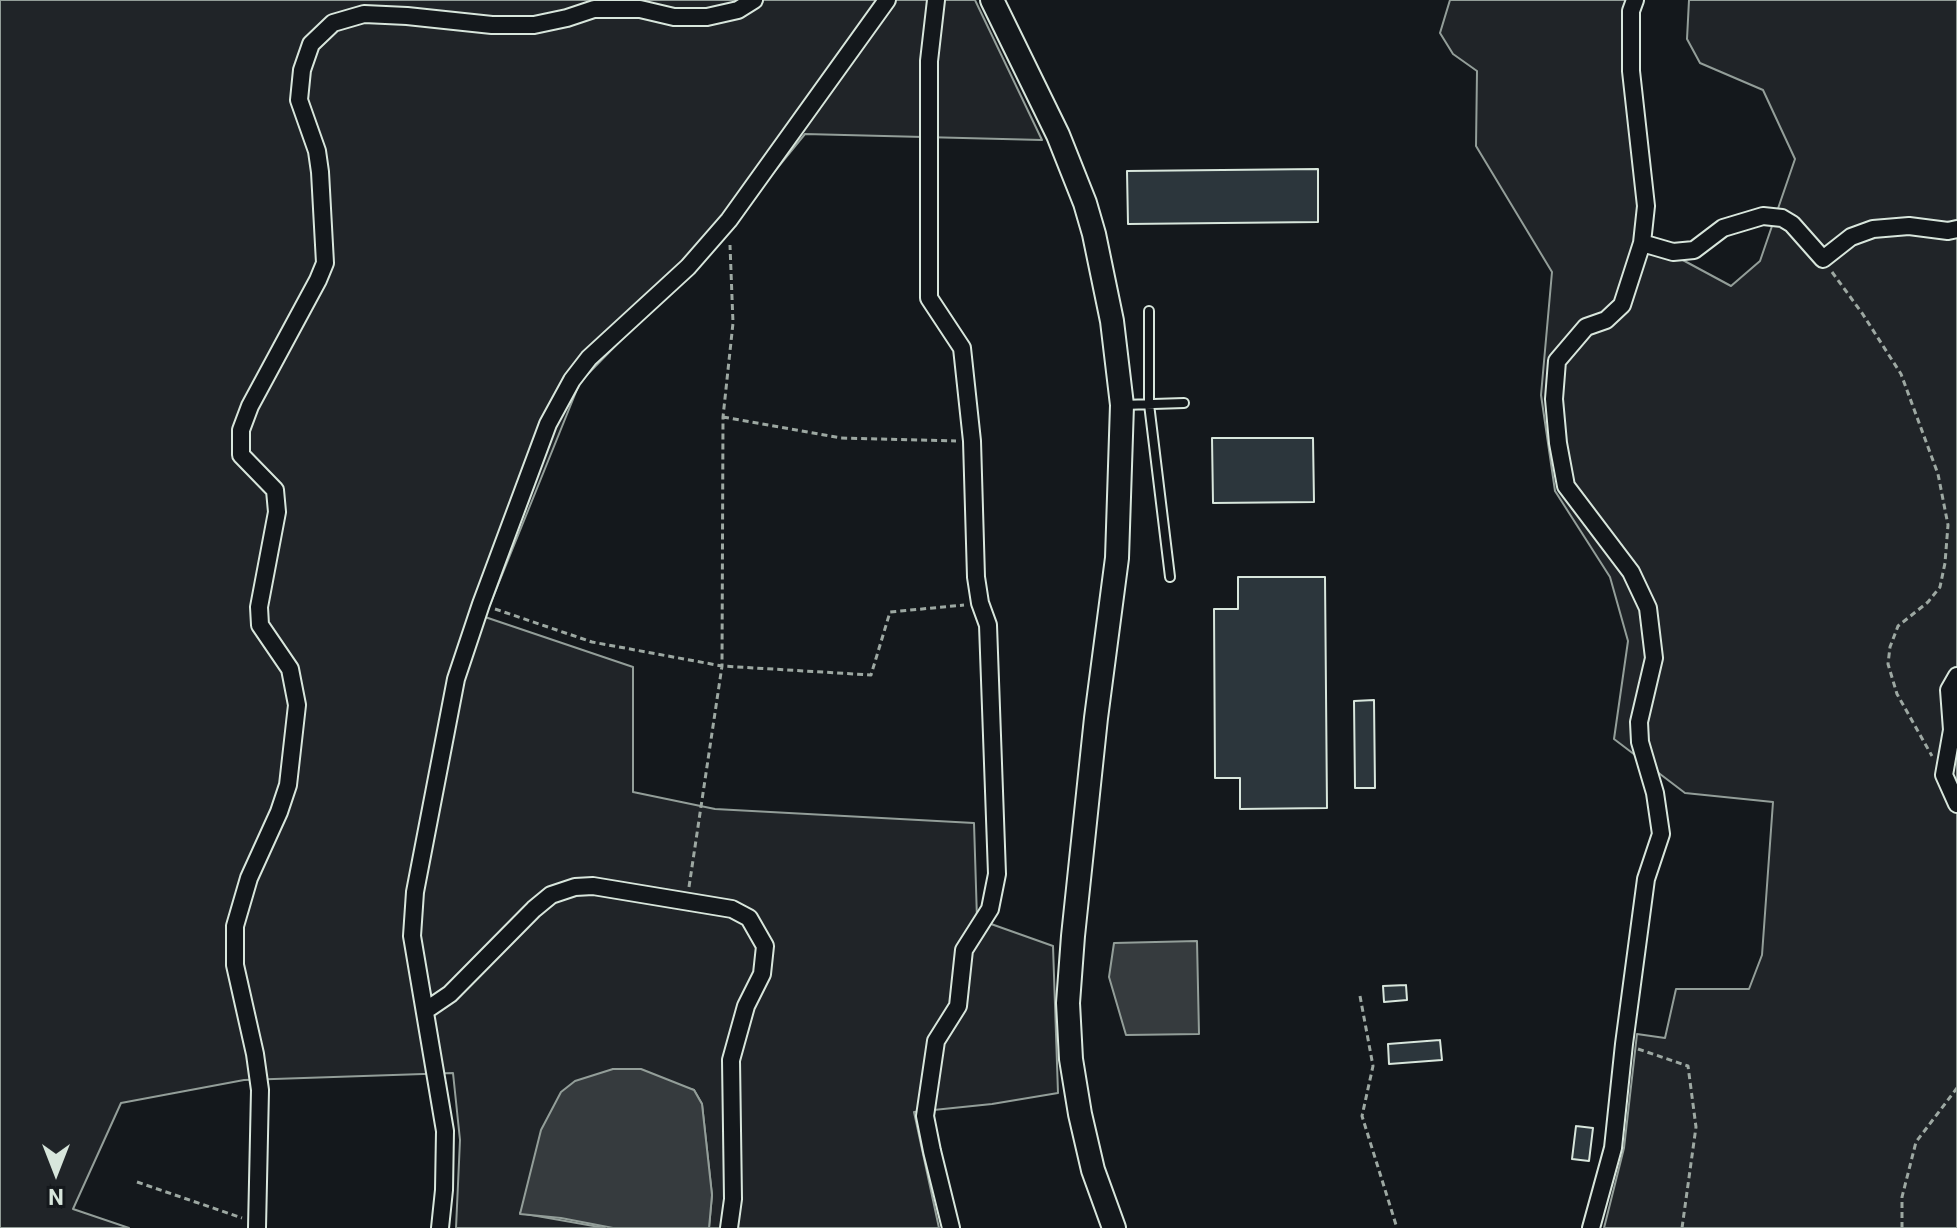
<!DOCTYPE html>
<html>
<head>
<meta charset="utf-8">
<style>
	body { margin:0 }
	#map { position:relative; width:1957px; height:1228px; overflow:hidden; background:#14181c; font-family:Roboto,sans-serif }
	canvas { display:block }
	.north { position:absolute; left:16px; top:1132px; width:80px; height:80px; -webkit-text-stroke:6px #14181c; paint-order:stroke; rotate:180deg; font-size:22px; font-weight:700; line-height:32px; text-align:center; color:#d8e6dc }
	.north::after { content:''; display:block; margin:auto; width:28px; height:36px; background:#d8e6dc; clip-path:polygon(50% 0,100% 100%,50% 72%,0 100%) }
</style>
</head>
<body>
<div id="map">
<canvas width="1957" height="1228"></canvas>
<div class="north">N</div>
</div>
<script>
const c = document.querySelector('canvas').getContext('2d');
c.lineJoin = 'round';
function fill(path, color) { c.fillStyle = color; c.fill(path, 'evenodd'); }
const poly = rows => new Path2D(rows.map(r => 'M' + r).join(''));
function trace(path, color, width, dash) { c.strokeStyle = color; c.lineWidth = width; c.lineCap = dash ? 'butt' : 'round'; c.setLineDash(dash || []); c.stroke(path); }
const green = poly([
	[0,0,975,0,1042,140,805,134,717,242,580,382,485,617,633,667,633,792,715,809,974,823,977,919,1053,946,1058,1093,992,1104,914,1112,939,1228,709,1228,712,1195,702,1104,694,1090,613,1069,520,1213,605,1228,456,1228,460,1140,453,1073,244,1080,121,1103,73,1209,129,1228,0,1228,0,0],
	[1450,0,1627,0,1622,19,1640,237,1731,286,1760,261,1795,159,1763,90,1700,63,1687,39,1689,0,1957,0,1957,1228,1604,1228,1624,1148,1637,1034,1665,1038,1676,989,1749,989,1762,955,1773,802,1685,793,1614,739,1628,641,1610,577,1555,491,1541,395,1552,272,1476,146,1477,71,1453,54,1440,33,1450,0]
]);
fill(green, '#202428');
trace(green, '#939e99', 2);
const water = poly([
	[1197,941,1199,1034,1126,1035,1109,977,1114,943,1197,941],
	[613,1069,641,1069,694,1090,702,1104,712,1195,709,1228,613,1228,561,1218,520,1214,541,1130,561,1092,575,1081,613,1069]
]);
fill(water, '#363b3e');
trace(water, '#939e99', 2);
const building = poly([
	[1318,169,1318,222,1128,224,1127,171,1318,169],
	[1212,438,1313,438,1314,502,1213,503,1212,438],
	[1238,577,1325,577,1327,808,1240,809,1240,778,1215,778,1214,609,1238,609,1238,577],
	[1374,700,1375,788,1355,788,1354,701,1374,700],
	[1406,985,1407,1000,1384,1002,1383,986,1406,985],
	[1440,1040,1442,1060,1389,1064,1388,1044,1440,1040],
	[1576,1126,1593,1128,1589,1161,1572,1159,1576,1126]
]);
fill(building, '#2c363c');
trace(building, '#d8e6dc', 2);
const lane = poly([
	[1149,311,1149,404,1170,577],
	[1123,405,1184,403]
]);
const street = poly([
	[936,0,929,61,929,298,962,348,972,441,976,577,980,603,988,625,997,874,990,909,964,950,958,1006,936,1041,925,1116,932,1151,951,1228],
	[1642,243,1673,252,1694,250,1723,228,1763,216,1782,218,1792,224,1823,259,1851,237,1873,229,1909,226,1948,231,1957,229],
	[1957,676,1949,690,1952,730,1944,775,1957,804],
	[425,1011,450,994,534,909,551,895,575,887,593,886,732,909,749,918,765,946,762,974,746,1006,731,1060,733,1199,729,1228],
	[257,1228,260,1090,255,1054,235,965,235,926,249,878,279,812,288,785,297,705,290,669,260,625,259,607,277,512,275,490,241,455,241,430,250,406,318,280,325,263,320,172,317,151,299,100,302,70,311,44,333,23,364,14,407,16,492,25,534,25,567,18,594,9,640,9,674,17,707,17,738,10,754,0],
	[440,1228,444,1190,445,1131,412,936,415,892,456,679,481,604,548,424,572,380,589,358,688,267,729,220,887,0],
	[1591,1228,1613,1148,1624,1044,1646,879,1661,834,1655,793,1640,742,1639,722,1654,658,1648,608,1631,572,1566,486,1558,443,1554,399,1557,361,1586,327,1606,320,1622,305,1642,243,1646,206,1631,71,1631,11,1635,0]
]);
const secondary = poly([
	[992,0,1058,135,1085,203,1094,234,1112,321,1122,405,1117,558,1096,718,1073,936,1068,1003,1071,1059,1080,1114,1093,1170,1114,1228]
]);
trace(lane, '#d8e6dc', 12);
trace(street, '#d8e6dc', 20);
trace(secondary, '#d8e6dc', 26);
trace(poly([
	[1832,272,1862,313,1901,374,1938,474,1948,525,1945,563,1940,587,1928,602,1898,626,1890,647,1888,664,1897,694,1932,756],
	[723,417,841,438,956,441],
	[495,609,592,642,722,666,871,675,890,612,964,605],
	[689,887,722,666,723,417,733,323,730,245],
	[1360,996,1373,1066,1362,1116,1397,1228],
	[1638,1049,1688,1066,1696,1127,1682,1228],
	[137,1182,242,1218],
	[1902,1228,1902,1197,1916,1142,1957,1088]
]), '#9da8a2', 3, [6, 4]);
trace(lane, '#14181c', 8);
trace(street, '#14181c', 16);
trace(secondary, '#14181c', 22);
</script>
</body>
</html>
